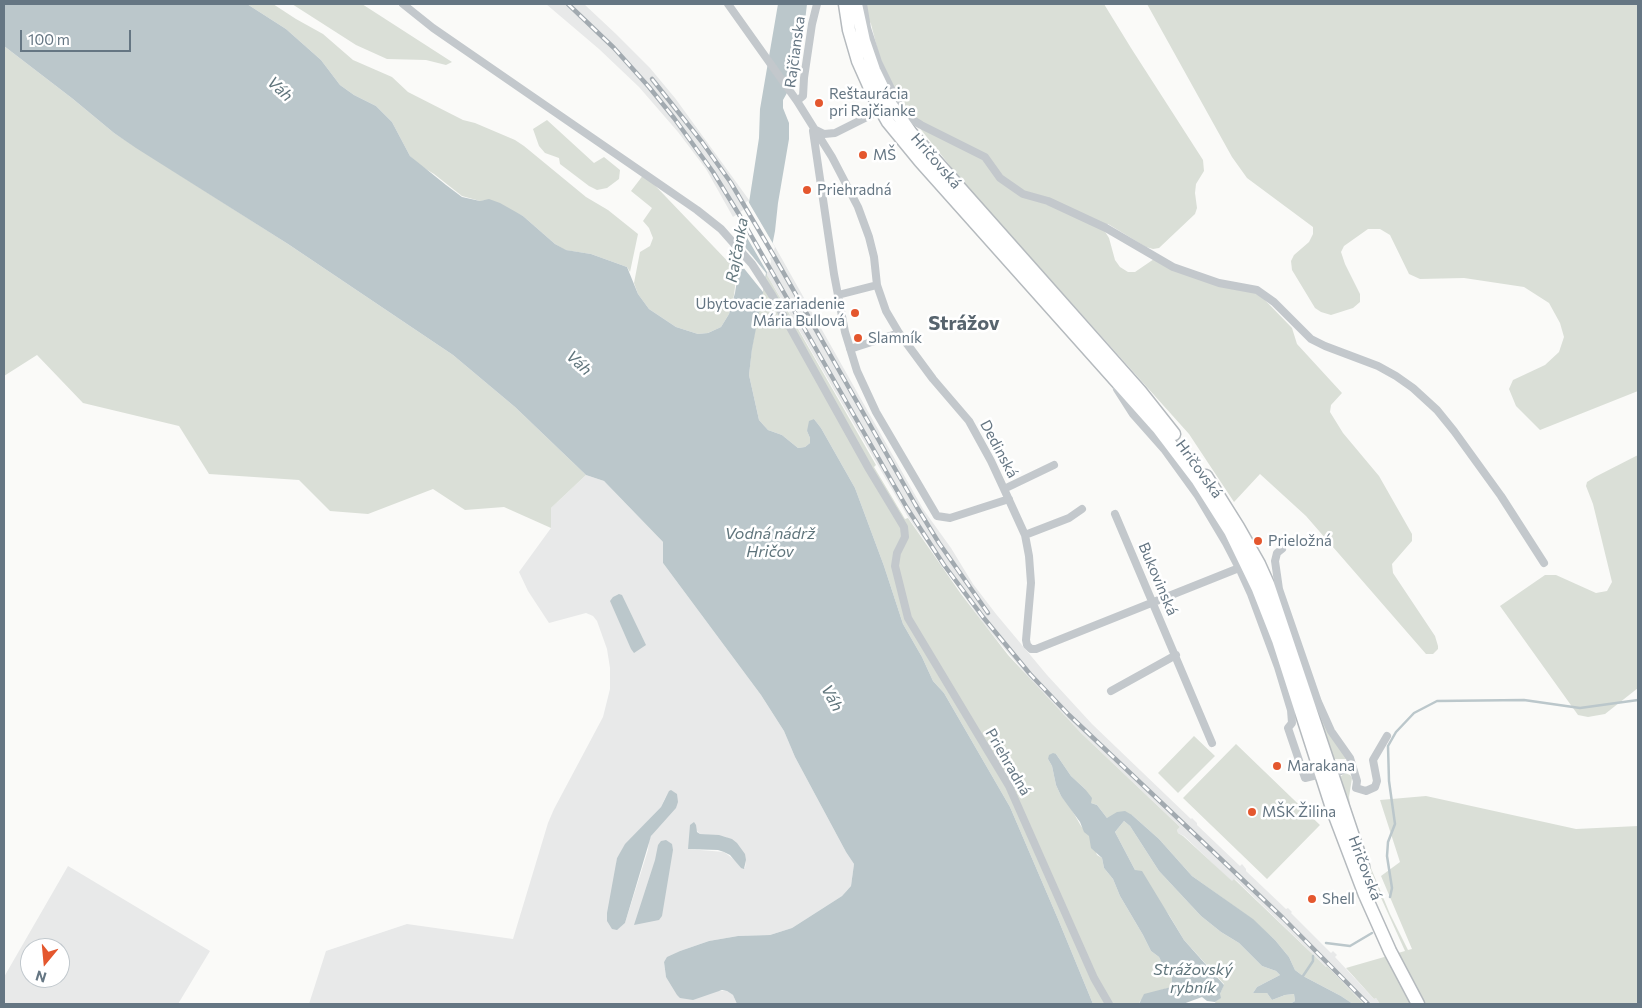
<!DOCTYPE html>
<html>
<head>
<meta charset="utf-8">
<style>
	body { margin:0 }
	#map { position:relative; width:1642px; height:1008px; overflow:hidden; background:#fafaf8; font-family:Commissioner,sans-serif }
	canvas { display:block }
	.frame { position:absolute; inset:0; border:5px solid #657683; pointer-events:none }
	.north { position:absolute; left:20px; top:938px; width:50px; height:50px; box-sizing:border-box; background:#fff; border:1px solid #c1c8cd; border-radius:50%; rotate:197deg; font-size:14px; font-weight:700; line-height:20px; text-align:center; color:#657683 }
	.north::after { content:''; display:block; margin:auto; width:18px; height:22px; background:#e4572e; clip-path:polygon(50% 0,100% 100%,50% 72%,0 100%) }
	.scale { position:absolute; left:20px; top:30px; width:111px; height:22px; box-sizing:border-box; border:2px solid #657683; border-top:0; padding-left:6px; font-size:15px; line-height:18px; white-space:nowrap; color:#657683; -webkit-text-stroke:4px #fff; paint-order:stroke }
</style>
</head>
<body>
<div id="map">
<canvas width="1642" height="1008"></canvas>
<div class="frame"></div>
<div class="north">N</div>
<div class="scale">100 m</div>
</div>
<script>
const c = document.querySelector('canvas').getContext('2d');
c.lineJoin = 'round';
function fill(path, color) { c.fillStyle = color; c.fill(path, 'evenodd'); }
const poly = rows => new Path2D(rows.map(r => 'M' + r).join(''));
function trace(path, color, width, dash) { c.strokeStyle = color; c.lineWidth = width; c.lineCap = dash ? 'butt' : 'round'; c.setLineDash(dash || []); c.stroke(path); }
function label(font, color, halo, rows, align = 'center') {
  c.font = font + ' Commissioner,sans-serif'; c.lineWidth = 5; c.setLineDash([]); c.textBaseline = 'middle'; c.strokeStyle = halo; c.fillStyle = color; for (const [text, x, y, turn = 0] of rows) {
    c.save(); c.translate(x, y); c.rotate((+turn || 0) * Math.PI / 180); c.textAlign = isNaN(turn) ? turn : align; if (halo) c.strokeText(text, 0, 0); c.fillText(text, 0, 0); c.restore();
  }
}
fill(poly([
	[546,4,584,4,616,34,650,68,675,98,752,204,733,217,706,169,678,132,639,87,599,49],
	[773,243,923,509,951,548,973,584,996,614,1047,675,1092,724,1191,819,1192,818,1197,823,1197,825,1240,866,1242,864,1246,869,1246,871,1286,909,1288,908,1292,912,1291,913,1331,953,1333,951,1337,955,1335,957,1374,999,1376,998,1380,1004,1364,1004,1328,966,1326,967,1235,879,1232,882,1184,836,1178,833,1177,830,1180,827,1081,733,1035,685,983,623,908,517,766,273],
	[586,475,604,481,663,542,663,563,761,695,784,731,795,757,846,852,854,864,851,886,842,896,792,928,770,935,738,936,709,941,680,951,667,958,664,962,666,977,717,991,727,991,733,995,737,1004,309,1004,326,951,407,924,513,939,548,823,554,809,603,717,610,689,610,668,607,649,597,621,593,616,586,613,549,623,528,591,519,572,551,528,551,508],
	[667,794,651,836,649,841,648,850,625,923,617,929,612,929,617,858,626,844,661,807],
	[696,825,696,830,700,834,726,837,746,860,745,868,741,868,735,860,724,852,688,849],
	[68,866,210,951,178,1004,4,1004,4,977],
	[30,948,60,948,60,978,30,978]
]), '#e8e9e9');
fill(poly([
	[247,4,273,4,296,19,323,34,353,60,392,77,408,92,463,120,475,123,515,140,524,146,586,197,608,210,638,234,630,272,627,267,591,254,565,250,555,244,523,216,489,200,480,201,462,196,434,174,421,166,410,156,392,122,376,106,354,95,340,85,321,60,286,29],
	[292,4,362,4,452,62,446,65,426,60,387,59,356,45],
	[860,4,1104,4,1131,48,1203,160,1204,171,1196,184,1195,193,1197,208,1195,214,1159,248,1153,249,1146,247,1108,224,1103,225,1104,230,1109,238,1115,260,1120,267,1128,272,1135,272,1154,259,1254,292,1262,297,1292,328,1297,344,1342,393,1331,405,1330,412,1343,433,1379,476,1412,534,1412,541,1392,564,1393,573,1435,636,1438,646,1438,649,1433,654,1426,654,1306,516,1260,474,1234,502,1189,434,963,182,906,111,880,59,871,24],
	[1147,4,1638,4,1638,391,1540,430,1516,406,1509,389,1513,380,1545,365,1559,352,1564,337,1560,323,1549,303,1524,287,1464,278,1420,279,1409,274,1390,235,1380,229,1368,229,1344,246,1341,252,1345,264,1360,294,1360,302,1353,308,1331,315,1321,312,1315,308,1292,270,1291,261,1294,255,1309,242,1313,234,1313,227,1247,178,1232,157],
	[4,46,73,99,114,133,288,244,453,355,515,407,586,475,551,508,551,528,504,507,465,510,433,489,368,514,330,511,299,480,209,474,179,426,83,403,37,355,4,376],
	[547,120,594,163,604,157,620,170,619,179,607,188,597,190,589,186,560,164,559,158,545,153,539,146,533,129],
	[644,174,737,271,734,295,729,314,721,327,708,333,698,334,676,327,649,309,638,294,634,283,640,252,650,246,653,238,649,228,643,221,652,208,631,191],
	[766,273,876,465,874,467,905,519,908,518,961,594,1008,655,1081,733,1180,827,1177,830,1178,833,1183,836,1232,881,1234,879,1326,967,1327,966,1364,1004,1353,1004,1341,996,1303,976,1295,970,1289,957,1275,940,1252,919,1192,876,1159,839,1132,815,1107,818,1097,805,1091,803,1085,789,1071,776,1056,754,1048,759,1052,766,1056,785,1061,796,1069,805,1081,826,1090,836,1097,855,1102,858,1104,868,1113,879,1120,896,1143,935,1151,951,1159,957,1163,965,1169,971,1172,979,1171,987,1155,992,1140,1001,1139,1004,1093,1004,1058,919,1010,807,944,693,933,681,922,657,903,624,884,566,855,488,821,428,814,419,807,431,810,438,810,443,805,447,798,448,782,435,768,430,759,420,749,375,752,347],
	[1638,455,1638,688,1605,714,1588,717,1578,715,1500,606,1545,575,1556,575,1596,593,1607,591,1612,582,1593,504,1586,486,1587,482,1595,477],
	[1300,659,1348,759,1332,759],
	[1194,736,1215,756,1178,793,1158,773],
	[1236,744,1320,825,1267,879,1183,798],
	[1345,773,1350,775,1352,778,1349,797,1350,805,1366,856,1390,914,1408,950,1412,949,1381,876,1400,862,1380,800,1426,796,1576,829,1638,826,1638,1004,1380,1004,1376,998,1374,999,1346,968,1405,951,1373,880,1355,831,1339,778],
	[1124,821,1130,826,1159,871,1201,916,1221,932,1239,943,1262,966,1276,971,1280,975,1257,987,1253,993,1267,993,1272,1000,1285,995,1294,994,1295,1001,1290,1004,1216,1004,1215,1002,1220,998,1220,994,1224,984,1184,940,1169,915,1135,870,1115,832]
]), '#dadfd7');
fill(poly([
	[4,4,247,4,286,29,321,60,340,85,354,95,376,106,392,122,410,156,446,185,462,197,480,201,489,199,500,203,523,216,555,244,566,250,591,254,627,267,638,294,649,309,676,327,698,334,708,333,721,327,729,314,735,293,759,138,760,109,778,4,807,4,801,56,796,77,783,100,783,108,789,123,789,139,778,203,775,231,752,349,749,375,759,420,768,430,782,435,798,448,805,447,810,443,810,438,807,431,809,421,814,419,821,428,855,488,884,566,903,624,922,657,933,681,944,693,1010,807,1058,919,1093,1004,737,1004,733,995,727,991,722,990,693,1000,680,998,677,995,666,977,664,962,667,957,680,951,709,941,738,936,770,935,792,928,842,896,851,886,854,864,846,852,795,757,784,731,761,695,663,563,663,542,604,481,586,475,515,407,453,355,288,244,136,148,114,133,73,99,4,46],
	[619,594,622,595,646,645,634,653,631,649,610,601,613,597],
	[1053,753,1056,754,1071,776,1085,789,1092,798,1091,803,1097,805,1107,818,1117,812,1125,811,1132,815,1159,839,1192,876,1253,919,1275,940,1289,957,1295,970,1303,976,1341,996,1353,1004,1290,1004,1295,1001,1294,994,1285,995,1272,1000,1267,993,1253,993,1257,987,1280,975,1276,971,1262,966,1239,943,1221,932,1201,916,1159,871,1130,826,1124,821,1115,832,1135,870,1142,871,1184,940,1224,985,1220,994,1221,998,1215,1002,1207,1001,1202,997,1183,1004,1139,1004,1144,994,1171,987,1172,979,1170,971,1163,965,1159,957,1151,951,1143,935,1120,896,1113,879,1104,868,1102,858,1091,848,1089,836,1084,832,1080,822,1061,796,1056,785,1052,766,1048,759,1049,755],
	[671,790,677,794,678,802,676,808,651,836,625,923,617,930,612,929,607,921,607,913,617,858,625,844,661,807,669,791],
	[694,822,696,825,697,832,700,834,719,835,732,839,737,843,745,854,746,860,744,869,741,868,730,855,724,852,718,850,688,849,690,825],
	[666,840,672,844,673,850,662,916,659,920,634,925,655,860,658,845,661,841]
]), '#bbc7cb');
fill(poly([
	[748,201,775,247,772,257,770,258,771,261,769,271,767,272,742,229,746,202],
	[741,242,766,273,763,292,738,261]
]), '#fafaf8');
trace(poly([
	[1390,897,1392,888,1387,856,1388,842,1395,824,1389,781,1388,746,1396,732,1414,713,1437,701,1524,700,1580,708,1638,700],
	[1326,943,1350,946,1372,933],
	[1303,976,1313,961,1313,956]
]), '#bbc7cb', 2.5);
const primary = poly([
	[845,4,849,30,858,61,874,97,888,122,920,161,1159,429,1197,479,1230,531,1258,589,1278,640,1332,808,1365,895,1390,951,1418,1004],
	[856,4,864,41,874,70,891,105,911,133,1140,391,1174,434],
	[1206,476,1238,527,1259,564,1268,584,1363,866]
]);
trace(primary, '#b5babe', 15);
trace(poly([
	[403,4,433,28,697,210,721,229,752,264,772,295,869,469,904,527,905,537,897,553,895,566,908,618,1009,786,1094,978,1109,1004],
	[728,4,797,101,832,157,858,207,869,237,874,257,877,285,886,311,899,333,933,379,969,421,991,461,1004,489,1025,535,1029,556,1031,583,1026,640,1027,645,1031,649,1036,649,1239,568],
	[863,4,867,28,878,62,897,101,908,117,921,125,985,157,1000,178,1023,194,1048,201,1106,228,1173,267,1219,283,1257,290,1274,302,1311,339,1325,346,1378,366,1396,376,1413,388,1437,410,1454,431,1501,496,1544,563],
	[797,101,803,96,804,78,812,24,817,4],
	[814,129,824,134,835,133,881,110],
	[813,131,834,274,845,332,857,371,876,412,937,516,950,518,1009,499],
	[838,295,877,285],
	[850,349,899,333],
	[1117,389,1133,414,1164,449,1198,496,1226,543,1241,572,1251,594,1278,667,1291,710,1292,723,1288,728,1305,778,1321,774,1332,774,1353,767],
	[1004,489,1054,465],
	[1115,514,1212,743],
	[1025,535,1069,518,1082,509],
	[1282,549,1277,553,1275,561,1279,589,1318,702,1331,731,1350,758,1357,781,1356,788,1366,791,1375,787,1377,781,1373,760,1387,736],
	[1111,691,1176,655]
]), '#c3c8cc', 8);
trace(primary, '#fff', 12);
const rail = poly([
	[568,4,614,48,649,87,674,118,713,172,740,216,907,508,944,565,983,617,1030,674,1069,715,1283,918,1368,1004],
	[652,79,702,142,731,183,774,256,915,504,939,543,988,613]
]);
trace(rail, '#a2aab0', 4.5);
trace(rail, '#fff', 2.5, [8]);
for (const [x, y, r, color] of [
	[819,103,5,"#e4572e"],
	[863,155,5,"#e4572e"],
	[807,190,5,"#e4572e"],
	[855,313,5,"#e4572e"],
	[858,338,5,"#e4572e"],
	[1258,541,5,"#e4572e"],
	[1277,766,5,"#e4572e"],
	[1252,812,5,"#e4572e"],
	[1312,899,5,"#e4572e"]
]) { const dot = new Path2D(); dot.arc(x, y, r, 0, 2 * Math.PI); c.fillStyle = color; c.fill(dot); trace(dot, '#fff', 2); }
label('15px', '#657683', '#fff', [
	["Rajčianska",795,52,-82],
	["Hričovská",936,161,49],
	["Dedinská",999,449,62],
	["Hričovská",1199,469,54],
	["Bukovinská",1158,579,67],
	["Priehradná",1008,762,60],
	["Hričovská",1365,868,69]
]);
label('15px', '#657683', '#fff', [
	["Reštaurácia",829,94],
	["pri Rajčianke",829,111],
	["MŠ",873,155],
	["Priehradná",817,190],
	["Ubytovacie zariadenie",845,304,"right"],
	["Mária Bullová",845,321,"right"],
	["Slamník",868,338],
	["Prieložná",1268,541],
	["Marakana",1287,766],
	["MŠK Žilina",1262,812],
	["Shell",1322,899]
], 'left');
label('italic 16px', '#60757c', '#fff', [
	["Váh",280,89,43],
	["Rajčanka",737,250,-80],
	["Váh",579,363,43],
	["Vodná nádrž",770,534],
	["Hričov",770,552],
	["Váh",832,698,61],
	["Strážovský",1193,970],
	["rybník",1193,988]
]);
label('bold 20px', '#57646e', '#fff', [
	["Strážov",964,323]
]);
</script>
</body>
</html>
